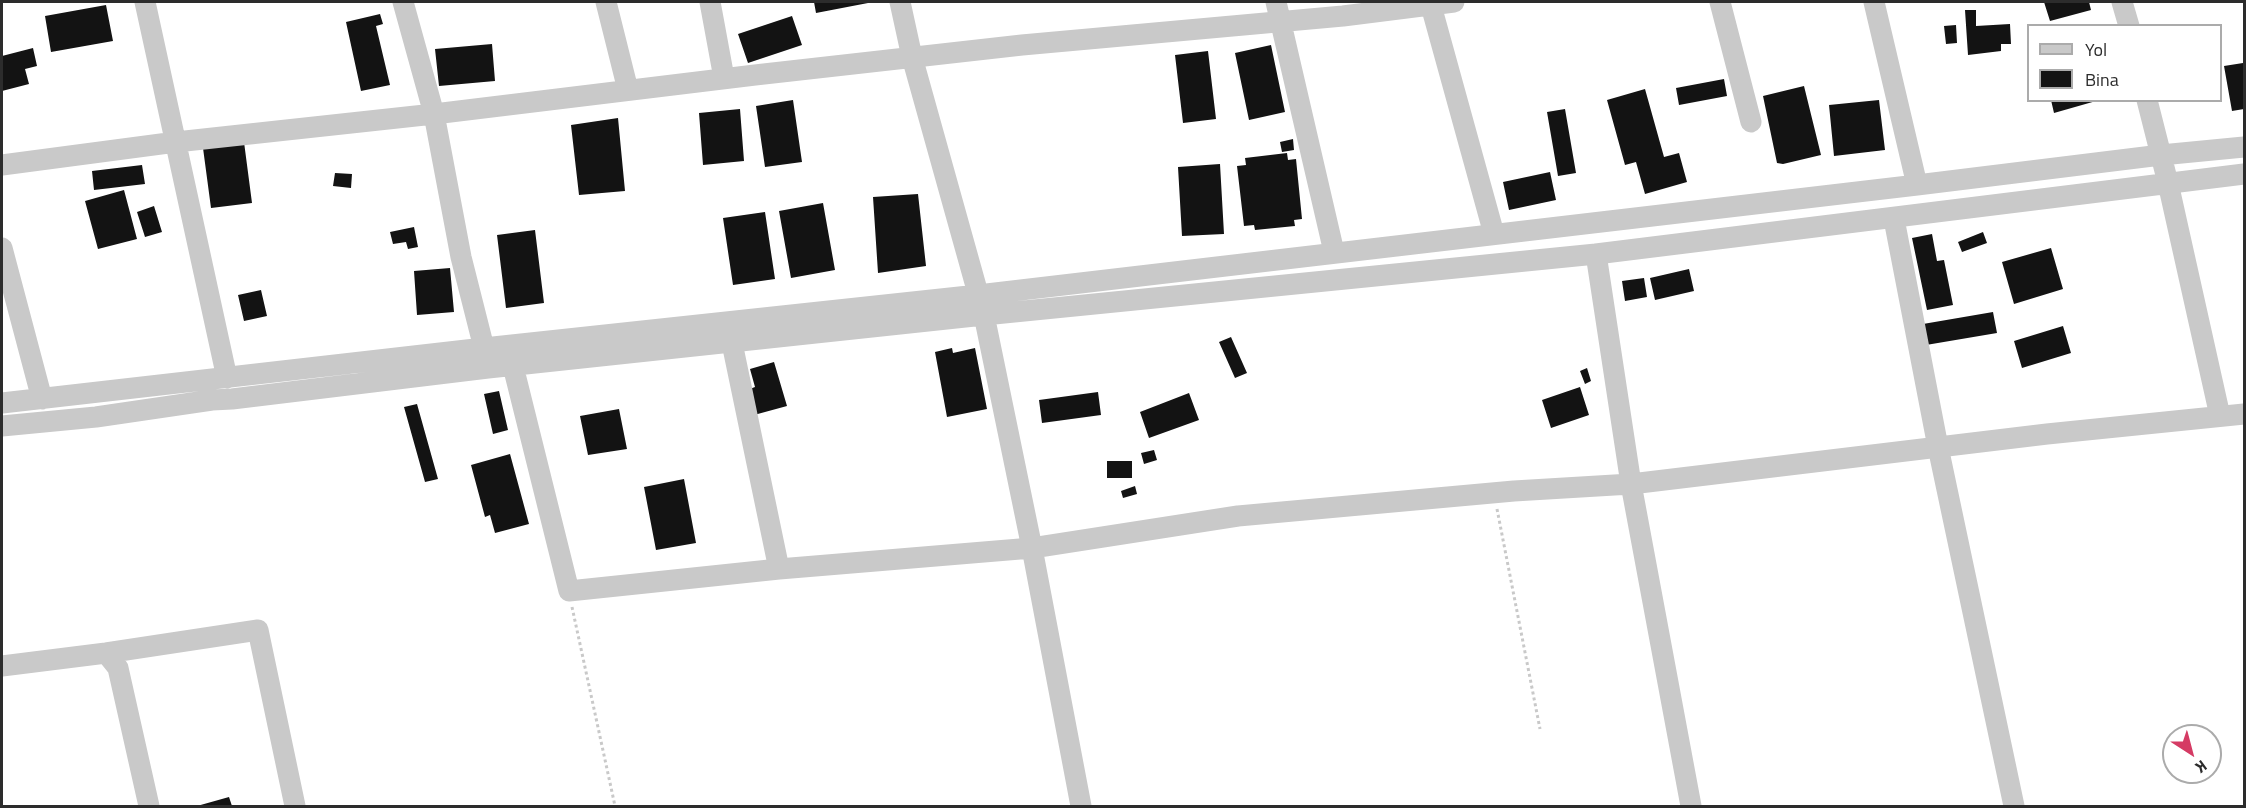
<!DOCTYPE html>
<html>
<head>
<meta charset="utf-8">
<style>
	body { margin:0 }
	#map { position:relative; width:2246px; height:808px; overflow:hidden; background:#fff; font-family:"Titillium Web",sans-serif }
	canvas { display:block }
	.frame { position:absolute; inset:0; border:3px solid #2c2c2c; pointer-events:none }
	.legend { position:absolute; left:2027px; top:24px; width:195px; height:78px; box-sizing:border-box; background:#fff; border:2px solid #ababab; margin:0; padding:8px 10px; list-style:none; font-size:18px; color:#2c2c2c }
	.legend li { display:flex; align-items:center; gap:12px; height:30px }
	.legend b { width:30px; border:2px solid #ababab }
	.north { position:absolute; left:2162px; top:724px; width:60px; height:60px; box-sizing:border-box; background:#fff; border:2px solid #ababab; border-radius:50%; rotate:144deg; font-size:16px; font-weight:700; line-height:24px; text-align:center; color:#2c2c2c }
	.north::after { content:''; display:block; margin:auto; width:21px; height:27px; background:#d53b64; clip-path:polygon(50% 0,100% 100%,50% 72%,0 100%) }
</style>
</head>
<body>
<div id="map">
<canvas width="2246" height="808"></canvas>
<div class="frame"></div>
<ul class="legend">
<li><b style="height:8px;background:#c9c9c9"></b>Yol</li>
<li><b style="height:16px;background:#131313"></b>Bina</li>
</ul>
<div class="north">K</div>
</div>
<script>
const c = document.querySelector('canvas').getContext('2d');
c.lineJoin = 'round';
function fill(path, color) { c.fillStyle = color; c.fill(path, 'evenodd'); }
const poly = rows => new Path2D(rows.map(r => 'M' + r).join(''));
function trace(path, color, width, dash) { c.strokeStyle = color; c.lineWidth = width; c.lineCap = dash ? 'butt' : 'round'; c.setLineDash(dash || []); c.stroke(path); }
fill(poly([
	[814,2,868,2,868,3,816,13],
	[2044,2,2089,2,2091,10,2050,21],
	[106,5,113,41,51,52,45,16],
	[1965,10,1976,10,1976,26,2010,24,2011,44,2001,44,2001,51,1968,55],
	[380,14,383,24,376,26,390,85,361,91,346,22],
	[792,16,802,45,748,63,738,34],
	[1956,25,1957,43,1946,44,1944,26],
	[492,44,495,81,439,86,435,49],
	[1271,45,1285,112,1249,120,1235,53],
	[33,48,37,66,25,69,29,84,2,91,2,56],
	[1208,51,1216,119,1183,123,1175,55],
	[2243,63,2244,109,2232,111,2224,66],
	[1724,79,1727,96,1679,105,1676,88],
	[1804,86,1821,155,1783,164,1777,163,1763,96],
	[1645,89,1664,157,1679,153,1687,182,1645,194,1636,162,1625,165,1607,100],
	[793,100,802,162,765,167,756,106],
	[1879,100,1885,150,1834,156,1829,105],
	[2051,100,2096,100,2096,101,2054,113],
	[740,109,744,161,703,165,699,113],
	[1565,109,1576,173,1558,176,1547,112],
	[618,118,625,191,579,195,571,125],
	[1293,139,1294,150,1282,152,1280,142],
	[244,142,252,203,211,208,203,148],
	[1287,153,1288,160,1296,159,1302,219,1294,220,1295,226,1255,230,1254,225,1244,226,1237,166,1246,165,1245,158],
	[1220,164,1224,234,1182,236,1178,167],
	[142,165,145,184,94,190,92,171],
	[1550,172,1556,200,1509,210,1503,182],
	[335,173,352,174,351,188,333,186],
	[124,190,137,239,98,249,85,201],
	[918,194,926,266,878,273,873,197],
	[823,203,835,270,791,278,779,211],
	[154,206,162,232,145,237,137,212],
	[765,212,775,279,733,285,723,218],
	[414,227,418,247,408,249,406,242,393,244,390,232],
	[535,230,544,303,506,308,497,235],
	[1983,232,1987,243,1962,252,1958,242],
	[1932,234,1937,261,1944,260,1953,305,1927,310,1912,238],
	[2051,248,2063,289,2014,304,2002,262],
	[450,268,454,312,417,315,414,271],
	[1689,269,1694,291,1655,300,1650,278],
	[1644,278,1647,297,1625,301,1622,281],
	[261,290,267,316,244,321,238,295],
	[1993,312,1997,333,1926,345,1923,324],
	[2063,326,2071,353,2022,368,2014,341],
	[1231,337,1247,373,1235,378,1219,342],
	[952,348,953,353,975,348,987,409,947,417,935,352],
	[774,362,787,406,754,415,747,390,755,387,750,369],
	[1587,368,1591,381,1585,384,1580,371],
	[1580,387,1589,415,1551,428,1542,400],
	[499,391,508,430,493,434,484,394],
	[1098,392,1101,415,1042,423,1039,400],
	[1189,393,1199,420,1149,438,1140,412],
	[417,404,438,479,425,482,404,407],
	[619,409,627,449,588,455,580,416],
	[1154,450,1157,460,1144,464,1141,453],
	[510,454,529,524,495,533,490,515,485,517,471,465],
	[1107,461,1132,461,1132,478,1107,478],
	[684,479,696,543,656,550,644,487],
	[1135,486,1137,494,1123,498,1121,491],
	[229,797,232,806,197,806]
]), '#131313');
trace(poly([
	[1497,509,1540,729],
	[572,607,615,806]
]), '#c9c9c9', 3, [3, 3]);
trace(poly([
	[145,2,227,378],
	[403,2,434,114,461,257,484,348],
	[606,2,628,90],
	[710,2,724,78],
	[900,2,912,57,984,315,1032,548,1081,806],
	[1276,2,1334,252],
	[1430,2,1494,234],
	[1720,2,1751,122],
	[1874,2,1917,185],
	[2122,2,2129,26],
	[2147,100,2168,183,2220,416],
	[2,165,176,142,434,114,755,75,1022,45,1343,16,1454,2],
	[1894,219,1938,447,2014,806],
	[2,248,42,399],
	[1596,254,1631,484,1691,806],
	[732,343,779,569],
	[513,366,569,591,779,569,1032,548,1238,516,1514,491,1631,484,2047,434,2244,414],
	[2,403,484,348,978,295,1917,185,2161,155,2244,147],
	[2,426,96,417,212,400,232,399,488,368,984,315,1596,254,2244,174],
	[106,653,118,668,149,806],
	[2,666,106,653,258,630,295,806]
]), '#c9c9c9', 21);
</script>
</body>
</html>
